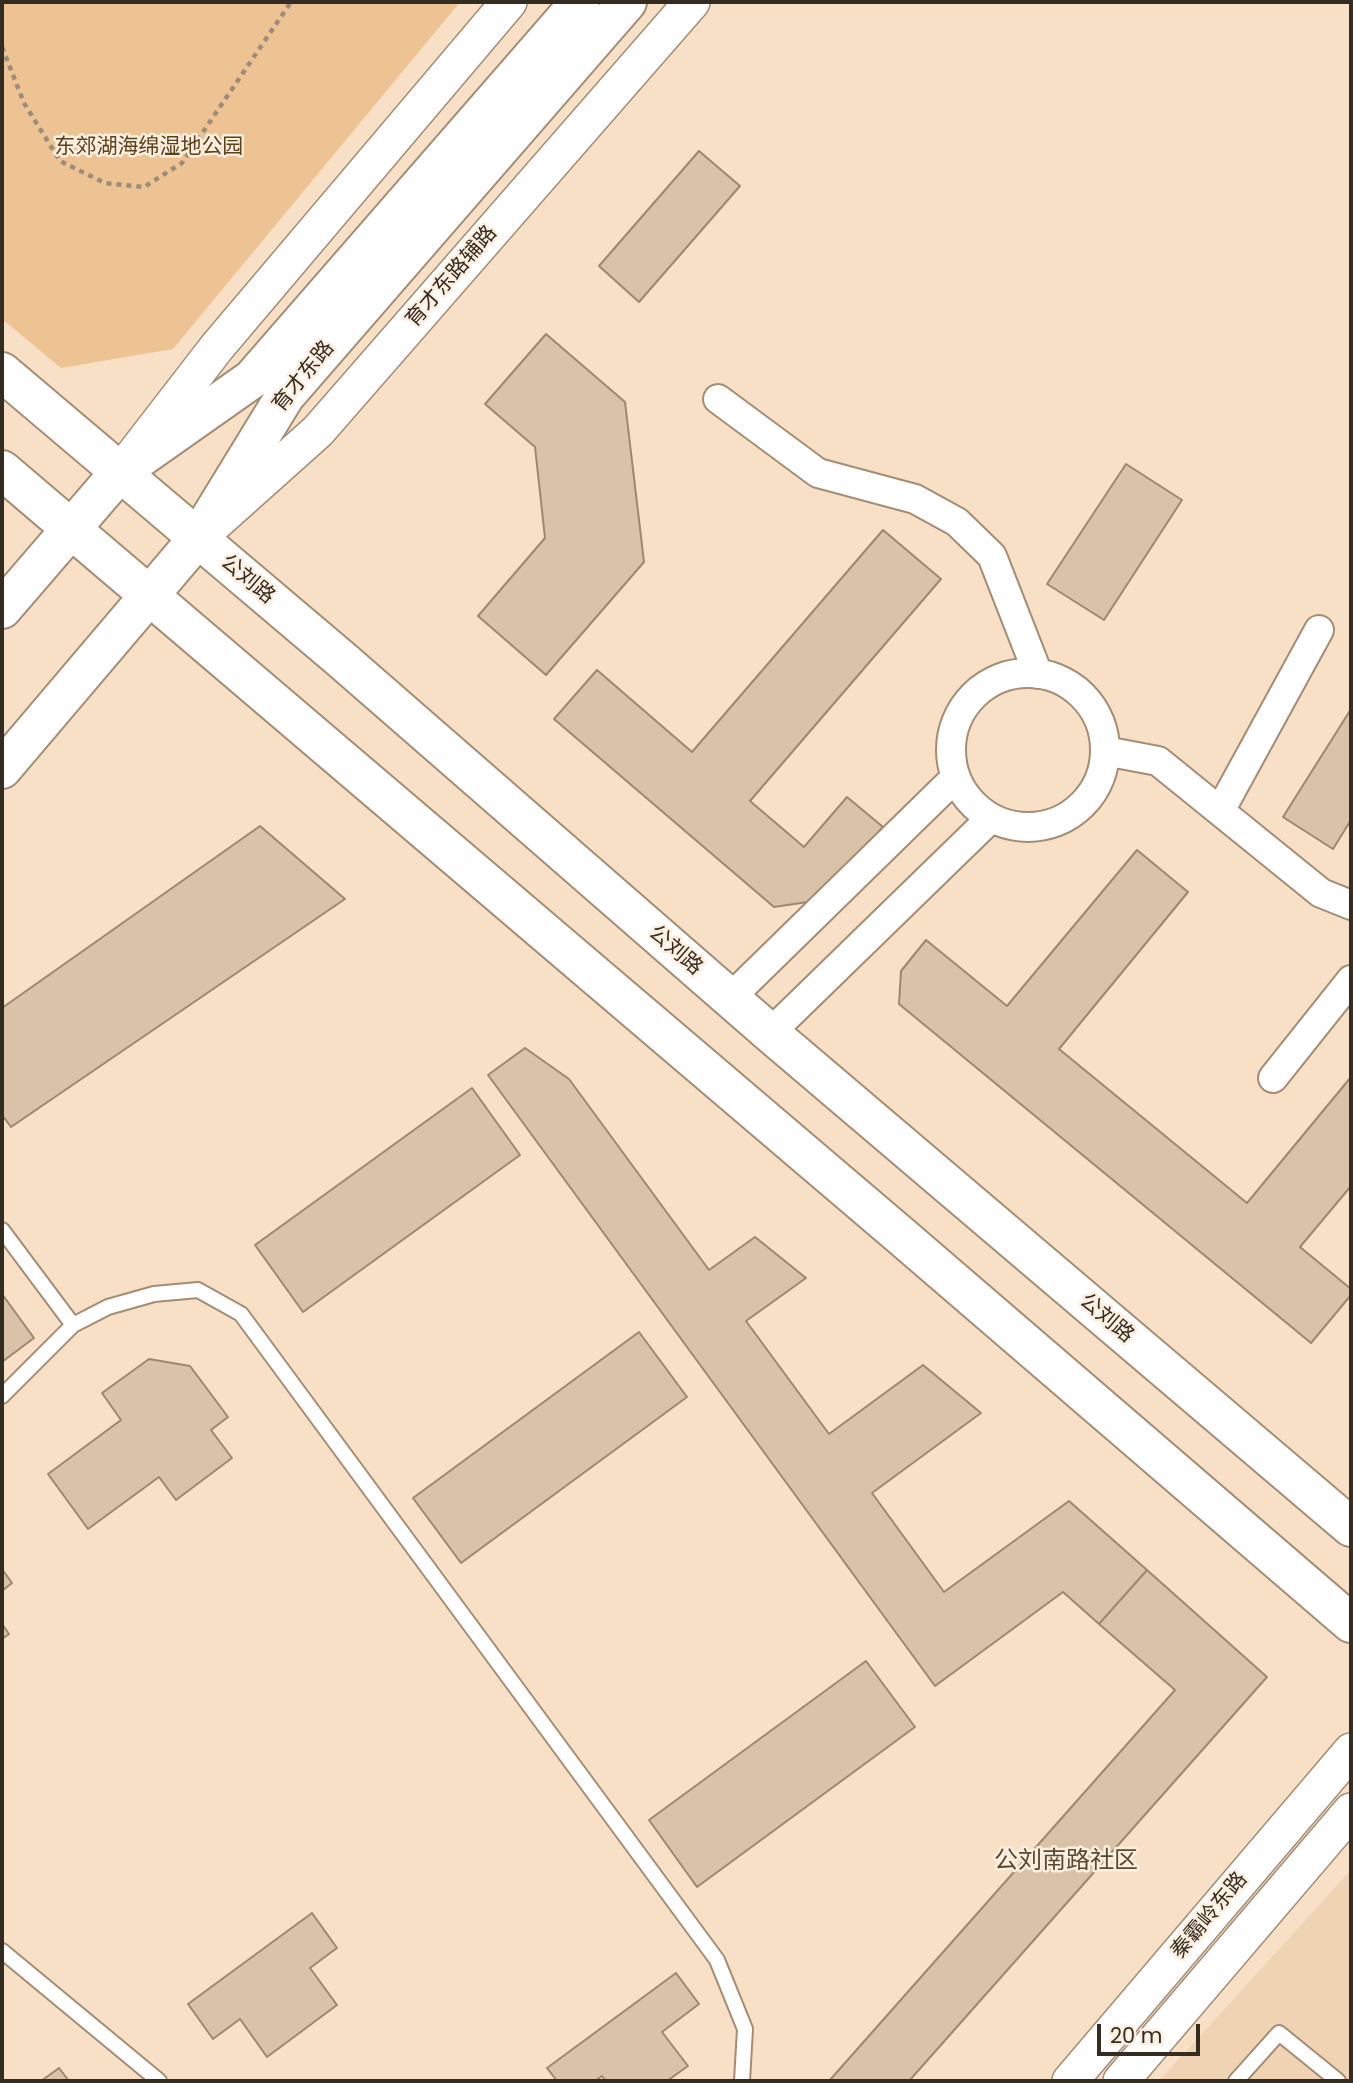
<!DOCTYPE html>
<html>
<head>
<meta charset="utf-8">
<style>
	body { margin:0 }
	#map { position:relative; width:1353px; height:2083px; overflow:hidden; background:#f8e0c6; font-family:Poppins,sans-serif }
	canvas { display:block }
	.frame { position:absolute; inset:0; border:4px solid #342b21; pointer-events:none }
	.scale { position:absolute; left:1097px; top:2024px; width:103px; height:32px; box-sizing:border-box; border:4px solid #342b21; border-top:0; padding-left:9px; font-size:21px; line-height:24px; white-space:nowrap; color:#342b21; -webkit-text-stroke:5px #fdefe0; paint-order:stroke }
</style>
</head>
<body>
<div id="map">
<canvas width="1353" height="2083"></canvas>
<div class="frame"></div>
<div class="scale">20 m</div>
</div>
<script>
const c = document.querySelector('canvas').getContext('2d');
c.lineJoin = 'round';
function fill(path, color) { c.fillStyle = color; c.fill(path, 'evenodd'); }
const poly = rows => new Path2D(rows.map(r => 'M' + r).join(''));
function trace(path, color, width, dash) { c.strokeStyle = color; c.lineWidth = width; c.lineCap = dash ? 'butt' : 'round'; c.setLineDash(dash || []); c.stroke(path); }
function label(font, color, halo, rows, align = 'center') {
  c.font = font + ' Poppins,"Noto Sans SC",sans-serif'; c.lineWidth = 5; c.setLineDash([]); c.textBaseline = 'middle'; c.strokeStyle = halo; c.fillStyle = color; for (const [text, x, y, turn = 0] of rows) {
    c.save(); c.translate(x, y); c.rotate((+turn || 0) * Math.PI / 180); c.textAlign = isNaN(turn) ? turn : align; if (halo) c.strokeText(text, 0, 0); c.fillText(text, 0, 0); c.restore();
  }
}
fill(poly([
	[1351,1870,1351,2081,1159,2081]
]), '#f0d3b3');
fill(poly([
	[2,2,460,2,173,349,61,368,2,319]
]), '#edc394');
const building = poly([
	[699,151,740,186,639,302,599,266,699,151],
	[546,334,625,402,644,562,546,675,478,616,545,538,535,447,485,404,546,334],
	[1126,464,1182,500,1104,620,1047,584,1126,464],
	[883,530,941,579,750,801,804,847,847,797,883,827,821,900,774,907,554,719,597,670,692,752,883,530],
	[1351,709,1351,820,1333,849,1283,817,1351,709],
	[260,826,345,899,11,1127,2,1115,2,1008,260,826],
	[1137,850,1188,892,1059,1049,1247,1203,1351,1077,1351,1186,1300,1247,1351,1289,1351,1295,1311,1343,899,1004,901,971,926,940,1007,1006,1137,850],
	[525,1048,569,1079,709,1270,755,1237,806,1278,746,1321,829,1434,923,1365,981,1413,872,1493,944,1592,1069,1501,1147,1570,1099,1624,1063,1592,935,1686,488,1075,525,1048],
	[472,1088,520,1155,303,1312,255,1245,472,1088],
	[2,1294,34,1338,2,1362,2,1294],
	[639,1332,687,1397,461,1563,413,1498,639,1332],
	[149,1359,190,1366,228,1417,211,1430,232,1458,176,1500,159,1477,88,1529,48,1474,121,1420,102,1393,149,1359],
	[2,1569,12,1583,2,1591,2,1569],
	[1147,1570,1267,1677,909,2081,829,2081,1175,1690,1099,1624,1147,1570],
	[2,1624,9,1634,2,1639,2,1624],
	[866,1661,915,1727,697,1887,649,1820,866,1661],
	[312,1913,337,1948,310,1968,337,2005,267,2057,240,2019,213,2039,188,2004,312,1913],
	[676,1973,699,2004,662,2032,688,2066,667,2081,606,2081,602,2076,595,2081,557,2081,547,2068,676,1973],
	[59,2068,69,2081,41,2081,59,2068]
]);
fill(building, '#d9c2a8');
trace(building, '#9c876f', 2);
const service = poly([
	[2,1230,73,1325],
	[2,1396,73,1325,108,1307,154,1294,198,1290,241,1314,717,1960,745,2029,742,2081],
	[2,1951,159,2081],
	[1236,2081,1279,2033,1338,2081]
]);
const minor = poly([
	[718,399,818,473,915,499,957,522,992,556,1038,674],
	'951 750a77 77 0 1 1 154 0a77 77 0 1 1-154 0Z',
	[1105,751,1158,761,1321,893,1351,905],
	[1220,811,1319,630],
	[730,998,955,778],
	[770,1033,991,818],
	[1273,1078,1351,980]
]);
const tertiary = poly([
	[132,457,217,347,509,2],
	[214,524,318,431,692,2],
	[1070,2081,1351,1751],
	[1121,2081,1351,1811]
]);
const secondary = poly([
	[2,372,342,660,770,1033,1351,1527],
	[2,470,900,1235,1351,1623],
	[2,609,120,472,252,379,580,2],
	[2,769,198,538,285,396,627,2]
]);
trace(service, '#a38d75', 18);
trace(minor, '#a38d75', 32);
trace(tertiary, '#a38d75', 38);
trace(secondary, '#a38d75', 42);
trace(poly([
	[2,47,24,103,60,161,105,183,144,187,182,163,291,2]
]), '#9d8c7a', 4.5, [5, 5]);
trace(service, '#fff', 14);
trace(minor, '#fff', 28);
trace(tertiary, '#fff', 35);
trace(secondary, '#fff', 38);
label('21px', '#5e401a', '#fdefe0', [
	["东郊湖海绵湿地公园",149,148]
]);
label('21px', '#342b21', '#fdefe0', [
	["育才东路辅路",452,277,-49],
	["育才东路",304,377,-51],
	["公刘路",247,580,40],
	["公刘路",675,951,41],
	["公刘路",1106,1319,40],
	["秦霸岭东路",1210,1916,-50]
]);
label('24px', '#5b4832', '#fdefe0', [
	["公刘南路社区",1066,1862]
]);
</script>
</body>
</html>
